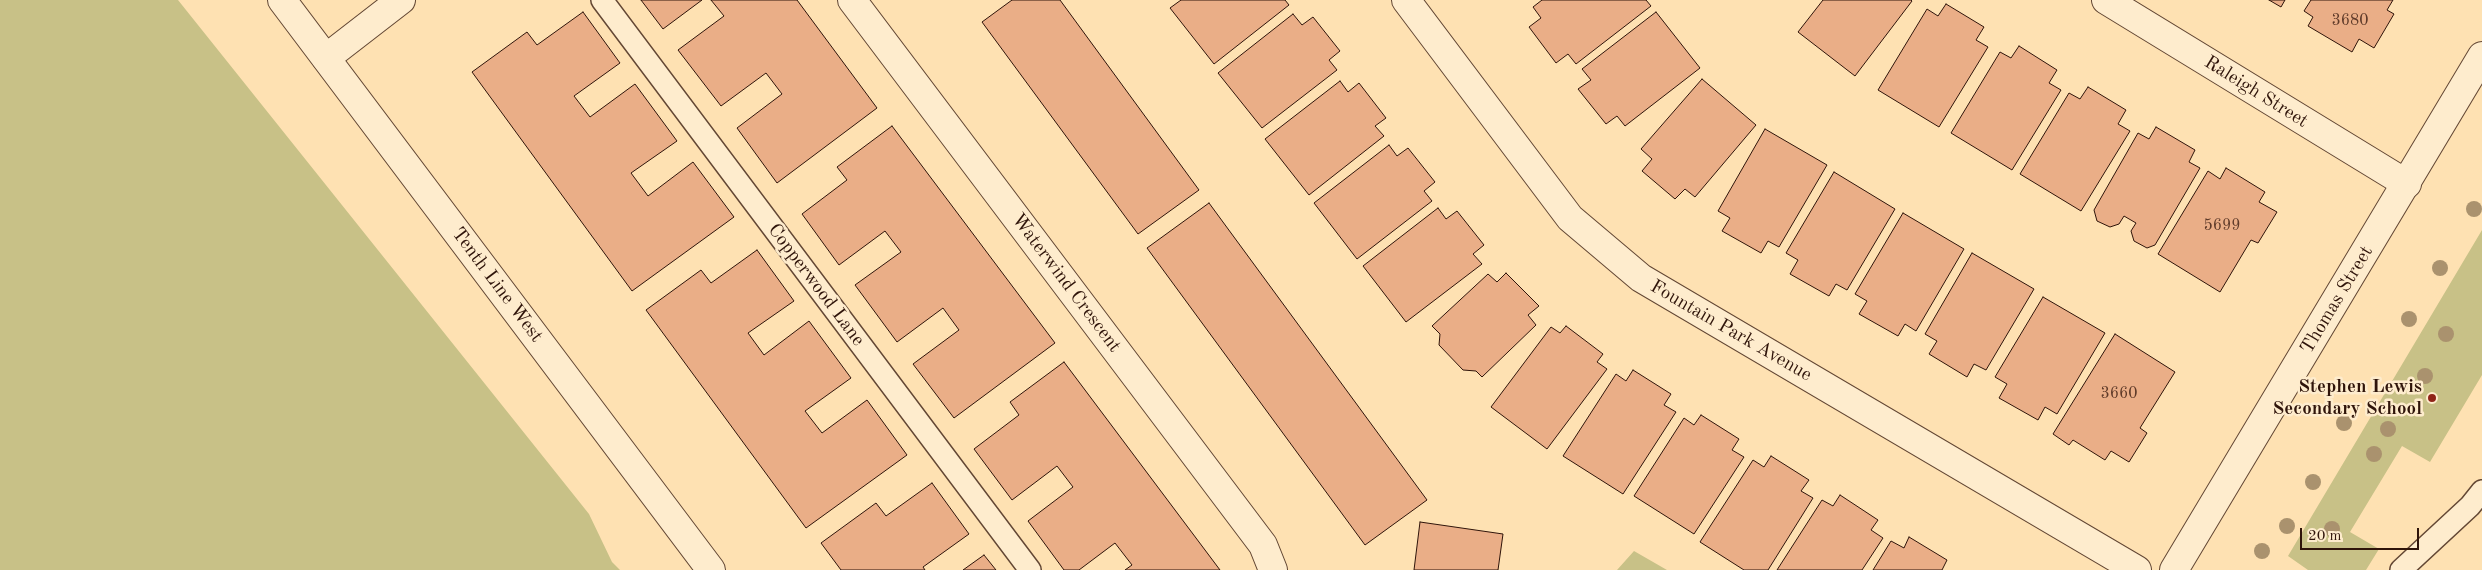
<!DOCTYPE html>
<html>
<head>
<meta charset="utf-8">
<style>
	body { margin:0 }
	#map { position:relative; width:2482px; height:570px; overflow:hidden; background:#fee1b2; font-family:"Old Standard TT",serif }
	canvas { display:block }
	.scale { position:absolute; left:2300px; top:528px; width:119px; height:22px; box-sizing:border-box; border:2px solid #2f140a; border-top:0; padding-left:6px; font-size:15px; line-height:18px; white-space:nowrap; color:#2f140a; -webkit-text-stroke:4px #feeccd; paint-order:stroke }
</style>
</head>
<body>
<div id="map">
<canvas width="2482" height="570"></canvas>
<div class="scale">20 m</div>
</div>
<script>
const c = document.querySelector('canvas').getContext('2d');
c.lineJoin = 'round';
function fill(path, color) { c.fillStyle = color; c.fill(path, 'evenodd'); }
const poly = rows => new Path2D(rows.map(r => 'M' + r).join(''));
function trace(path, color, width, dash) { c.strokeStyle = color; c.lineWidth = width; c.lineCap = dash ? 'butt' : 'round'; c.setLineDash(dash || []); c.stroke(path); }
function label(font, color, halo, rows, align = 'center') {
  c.font = font + ' "Old Standard TT",serif'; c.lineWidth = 5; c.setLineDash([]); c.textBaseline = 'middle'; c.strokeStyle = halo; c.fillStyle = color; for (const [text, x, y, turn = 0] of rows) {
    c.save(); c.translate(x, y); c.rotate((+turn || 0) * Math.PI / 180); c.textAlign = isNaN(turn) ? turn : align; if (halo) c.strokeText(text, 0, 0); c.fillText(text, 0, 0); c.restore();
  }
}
fill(poly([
	[0,0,178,0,589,514,612,562,620,570,0,570],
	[2482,230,2482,375,2430,462,2402,446,2350,532,2379,549,2366,570,2308,570,2288,556],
	[1634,551,1667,570,1617,570]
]), '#c8c187');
const building = poly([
	[641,0,702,0,663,29,641,0],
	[711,0,797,0,877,108,777,183,737,128,782,94,766,73,721,106,678,50,724,16,711,0],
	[1012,0,1060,0,1199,190,1138,234,982,22,1012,0],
	[1181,0,1285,0,1289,5,1214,64,1170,8,1181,0],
	[1542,0,1646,0,1651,6,1576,64,1568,54,1556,63,1529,27,1541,18,1533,7,1542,0],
	[1823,0,1911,0,1912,1,1855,76,1798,32,1823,0],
	[2269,0,2285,0,2281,7,2269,0],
	[2311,0,2393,0,2387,10,2394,14,2374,48,2359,39,2352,52,2308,26,2313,17,2304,11,2311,0],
	[1946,4,1984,27,1976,40,1988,47,1939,127,1878,90,1927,9,1938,16,1946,4],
	[583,12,620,63,574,96,590,117,635,84,677,141,631,173,648,196,693,162,734,217,632,291,472,72,527,32,537,45,583,12],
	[1656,12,1700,68,1625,126,1617,116,1606,124,1578,89,1591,80,1582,69,1656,12],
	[1293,14,1302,25,1313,17,1340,51,1329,60,1337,70,1262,128,1218,73,1293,14],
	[2019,46,2057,70,2049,83,2061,90,2012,170,1951,133,2000,52,2011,58,2019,46],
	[1702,79,1756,125,1695,197,1685,189,1675,199,1642,171,1652,159,1641,149,1702,79],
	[1340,81,1348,92,1359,83,1386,118,1375,126,1384,136,1309,195,1265,139,1340,81],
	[2088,87,2126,110,2118,124,2130,131,2081,211,2020,174,2069,93,2080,99,2088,87],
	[892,126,1055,343,954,418,913,364,959,330,943,308,897,342,855,285,901,252,885,231,839,265,802,214,847,180,837,167,892,126],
	[2156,127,2195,150,2189,162,2200,168,2155,245,2147,248,2134,241,2131,231,2136,223,2124,216,2119,224,2110,227,2097,221,2094,210,2138,133,2149,139,2156,127],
	[1765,129,1827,165,1779,247,1768,241,1761,253,1722,231,1730,218,1718,211,1765,129],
	[1389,145,1397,156,1408,148,1435,182,1424,191,1432,201,1357,259,1314,203,1389,145],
	[2226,168,2265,192,2259,202,2277,212,2258,243,2251,240,2220,292,2158,254,2208,171,2220,179,2226,168],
	[1834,172,1895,209,1847,290,1836,284,1829,296,1790,274,1798,260,1786,253,1834,172],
	[1209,203,1427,500,1365,545,1147,248,1209,203],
	[1438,208,1446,219,1457,211,1484,245,1473,254,1482,264,1406,322,1363,266,1438,208],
	[1903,213,1964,249,1916,331,1905,324,1898,336,1859,314,1867,301,1855,294,1903,213],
	[757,250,794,301,748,333,764,355,809,321,851,378,805,411,822,433,867,400,907,455,806,528,646,310,701,270,711,283,757,250],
	[1972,253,2034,289,1986,370,1974,364,1967,377,1929,354,1937,341,1925,334,1972,253],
	[1506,273,1539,306,1528,315,1536,325,1482,377,1476,371,1463,370,1439,345,1440,334,1432,326,1488,274,1497,282,1506,273],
	[2043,297,2105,333,2057,414,2045,407,2038,420,1999,398,2007,384,1995,377,2043,297],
	[1566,326,1603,354,1597,362,1607,369,1547,449,1491,407,1551,327,1560,333,1566,326],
	[2115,334,2175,372,2140,428,2147,433,2129,462,2111,451,2105,460,2073,440,2069,445,2053,434,2115,334],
	[1064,362,1220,570,1125,570,1132,565,1115,543,1079,570,1064,570,1028,521,1073,487,1057,466,1012,500,974,449,1019,415,1010,402,1064,362],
	[1633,370,1671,394,1664,405,1676,412,1623,494,1563,456,1616,374,1626,381,1633,370],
	[1701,415,1739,439,1732,450,1744,457,1694,534,1634,496,1684,418,1694,425,1701,415],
	[1771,456,1809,480,1801,491,1813,498,1768,570,1744,570,1700,542,1753,460,1764,467,1771,456],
	[932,483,969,534,923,567,925,570,841,570,821,543,876,503,886,516,932,483],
	[1840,495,1878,520,1871,530,1883,538,1862,570,1777,570,1822,500,1833,506,1840,495],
	[1420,522,1503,534,1498,570,1414,570,1420,522],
	[1909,537,1947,560,1942,570,1873,570,1891,541,1904,548,1909,537],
	[984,555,996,570,963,570,984,555]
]);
fill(building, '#eaae87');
trace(building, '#2f140a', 1);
const service = poly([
	[602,0,1030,570],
	[2401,570,2470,506,2482,491]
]);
const minor = poly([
	[852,0,1263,545,1273,570],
	[1406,0,1570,218,1641,278,2137,570],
	[2106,0,2407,184],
	[326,58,401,0]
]);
const tertiary = poly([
	[282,0,711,570],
	[2174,570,2482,56]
]);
trace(service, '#634734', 24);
trace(minor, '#634734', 30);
trace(tertiary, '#634734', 30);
trace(service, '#feeccd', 21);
trace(minor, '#feeccd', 28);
trace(tertiary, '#feeccd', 28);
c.fillStyle = '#aa926e';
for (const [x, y] of [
	[2474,209],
	[2440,268],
	[2409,319],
	[2446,334],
	[2425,376],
	[2344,423],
	[2388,429],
	[2374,454],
	[2313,482],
	[2287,526],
	[2332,529],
	[2262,551]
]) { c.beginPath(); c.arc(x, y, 8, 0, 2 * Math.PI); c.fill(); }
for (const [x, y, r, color] of [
	[2432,398,5,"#8f2418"]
]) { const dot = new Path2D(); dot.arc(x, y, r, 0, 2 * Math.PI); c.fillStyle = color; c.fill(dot); trace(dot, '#feeccd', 2); }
label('16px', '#5e3a29', null, [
	["3680",2350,21],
	["5699",2222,226],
	["3660",2119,394]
]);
label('19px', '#2f140a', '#feeccd', [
	["Raleigh Street",2256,92,32],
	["Waterwind Crescent",1066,283,53],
	["Tenth Line West",497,285,53],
	["Copperwood Lane",816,285,53],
	["Thomas Street",2337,300,-59],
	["Fountain Park Avenue",1731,331,30]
]);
label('bold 19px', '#2f140a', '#feeccd', [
	["Stephen Lewis",2422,387],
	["Secondary School",2422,409]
], 'right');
</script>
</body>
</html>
